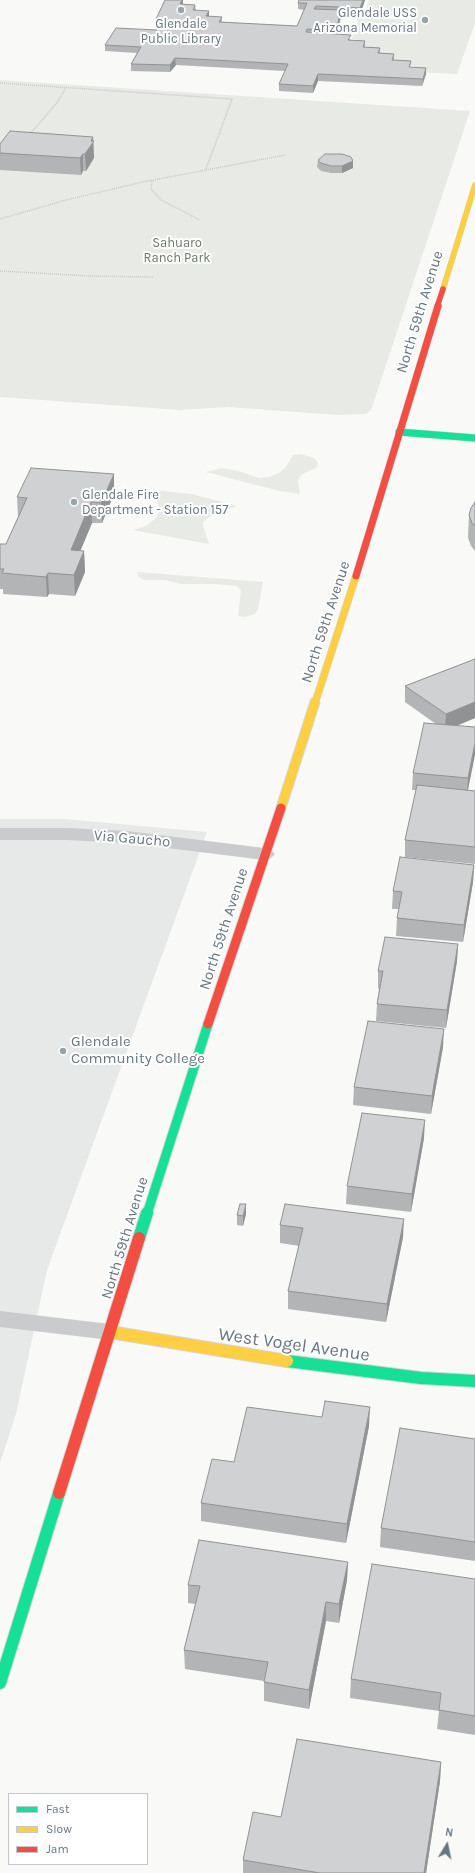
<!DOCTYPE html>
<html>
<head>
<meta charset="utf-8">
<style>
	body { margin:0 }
	#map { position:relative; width:475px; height:1873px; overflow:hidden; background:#f9f9f8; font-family:Karla,sans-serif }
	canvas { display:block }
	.legend { position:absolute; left:8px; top:1793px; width:140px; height:72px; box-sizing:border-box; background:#fff; border:1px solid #c2c8cc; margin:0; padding:5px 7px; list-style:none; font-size:12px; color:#667680 }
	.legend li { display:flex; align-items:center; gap:8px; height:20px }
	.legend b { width:20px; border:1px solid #c2c8cc }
	.north { position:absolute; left:427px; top:1825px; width:40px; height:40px; -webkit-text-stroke:3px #fff; paint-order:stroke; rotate:10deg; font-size:11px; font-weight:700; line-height:16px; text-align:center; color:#667680 }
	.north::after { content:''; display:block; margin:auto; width:14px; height:18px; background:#667680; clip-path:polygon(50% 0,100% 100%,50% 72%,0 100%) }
</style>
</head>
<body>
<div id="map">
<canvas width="475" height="1873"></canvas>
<ul class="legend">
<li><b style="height:5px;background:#16e098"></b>Fast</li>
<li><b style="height:5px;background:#ffcf43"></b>Slow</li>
<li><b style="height:5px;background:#f24e42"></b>Jam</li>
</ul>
<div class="north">N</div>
</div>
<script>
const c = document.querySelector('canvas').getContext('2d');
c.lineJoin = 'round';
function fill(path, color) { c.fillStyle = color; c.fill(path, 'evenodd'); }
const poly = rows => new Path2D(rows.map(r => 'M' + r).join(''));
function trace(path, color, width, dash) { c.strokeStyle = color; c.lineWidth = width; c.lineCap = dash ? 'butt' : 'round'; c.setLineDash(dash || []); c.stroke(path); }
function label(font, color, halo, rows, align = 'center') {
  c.font = font + ' Karla,sans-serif'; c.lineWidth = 4; c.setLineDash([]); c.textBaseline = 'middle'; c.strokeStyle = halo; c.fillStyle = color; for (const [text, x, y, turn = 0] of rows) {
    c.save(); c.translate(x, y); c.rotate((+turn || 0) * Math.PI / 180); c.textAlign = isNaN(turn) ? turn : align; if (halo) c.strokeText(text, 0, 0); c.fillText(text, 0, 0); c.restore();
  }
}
fill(poly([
	[0,819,65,819,207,832,47,1270,16,1414,0,1463]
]), '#e7e9e8');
fill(poly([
	[369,0,475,0,475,23,457,74,414,72,415,66,399,65,400,60,383,59,385,53,368,52,370,47,354,45,356,39,352,39,359,17,411,20,411,17,381,16,366,10],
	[0,80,470,111,371,410,366,414,338,415,229,407,180,410,0,397],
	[301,454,314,458,318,463,316,468,302,474,299,478,298,482,300,494,280,491,206,472,222,468,238,471,259,478,269,477,279,473,286,467,293,455],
	[152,490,192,494,237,506,211,516,203,522,203,526,209,544,133,530,146,526,155,519,159,513,158,502],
	[137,572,263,582,258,609,255,614,245,617,238,616,241,590,236,586,215,584,182,584,165,580,145,580,139,577]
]), '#e8eae6');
const fastFar2 = poly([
	[399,432,475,438]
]);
const fastFar1 = poly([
	[147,1214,208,1024]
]);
const fast = poly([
	[139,1238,147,1213],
	[287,1361,421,1378,475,1381],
	[0,1683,59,1493]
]);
const slowFar3 = poly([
	[443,289,475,185]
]);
const slowFar2 = poly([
	[315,703,356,576]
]);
const slowFar1 = poly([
	[281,808,315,702]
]);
const slow = poly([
	[110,1332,287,1361]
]);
const jamFar3 = poly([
	[437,307,443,289]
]);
const jamFar2 = poly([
	[356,576,438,306]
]);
const jamFar1 = poly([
	[208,1024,281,808]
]);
const jam = poly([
	[59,1493,139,1238]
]);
trace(fastFar2, '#d5d6d6', 8);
trace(fastFar1, '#d5d6d6', 11);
trace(fast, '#d5d6d6', 14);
trace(slowFar3, '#d5d6d6', 6);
trace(slowFar2, '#d5d6d6', 8);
trace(slowFar1, '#d5d6d6', 11);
trace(slow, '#d5d6d6', 14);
trace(jamFar3, '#d5d6d6', 6);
trace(jamFar2, '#d5d6d6', 8);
trace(jamFar1, '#d5d6d6', 11);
trace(jam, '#d5d6d6', 14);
trace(poly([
	[0,83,232,99,206,169],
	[29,135,56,104,66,88],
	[152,180,151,189,161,200,200,220],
	[0,219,66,200,143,182,285,155],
	[0,271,91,276,153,277]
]), '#c8c9ca', 1.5, [1, 1]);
fill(poly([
	[0,1311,110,1324,118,1326,121,1332,118,1338,110,1340,0,1327,0,1311]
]), '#cacbcc');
fill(poly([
	[0,828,67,828,127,831,264,848,271,850,275,854,271,858,264,860,127,843,67,840,0,840,0,828]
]), '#cacbcc');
trace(fastFar2, '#16e098', 7);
trace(fastFar1, '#16e098', 9);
trace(fast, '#16e098', 12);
trace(slowFar3, '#ffcf43', 5.5);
trace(slowFar2, '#ffcf43', 7);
trace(slowFar1, '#ffcf43', 9);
trace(slow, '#ffcf43', 12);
trace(jamFar3, '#f24e42', 5.5);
trace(jamFar2, '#f24e42', 7);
trace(jamFar1, '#f24e42', 9);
trace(jam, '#f24e42', 12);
fill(poly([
	[165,0,183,0,183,4,195,5,196,10,209,16,222,17,222,22,297,26,304,10,298,9,298,3,365,0,360,15,341,14,341,17,336,34,351,40,365,41,365,47,380,48,380,53,394,54,394,60,411,61,410,67,426,68,426,74,422,86,318,81,313,93,279,91,279,84,285,71,176,65,170,72,131,71,131,64,137,53,105,51,105,45,157,30,160,25,156,25,156,19],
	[93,137,94,158,86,171,83,171,81,175,0,170,0,144],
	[318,160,353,161,353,168,342,173,331,173,321,171,317,167],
	[114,474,114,494,102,523,92,523,80,551,84,551,85,572,75,596,49,594,47,597,3,594,3,589,0,589,0,544,6,544,18,517,17,497],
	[475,502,475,551,471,546,468,538,469,515],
	[475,659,475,718,457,726,475,727,468,790,475,791,475,864,405,857,405,840,416,790,412,790,413,773,436,724,405,702,405,686],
	[474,865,473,882,463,942,396,936,397,918,399,909,392,909,393,891],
	[458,944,457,961,446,1028,376,1021,377,1004,379,989,378,988,378,971],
	[443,1047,431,1114,353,1105,354,1087],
	[424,1138,411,1212,346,1204,347,1186],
	[246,1214,243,1226,237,1225,237,1215],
	[280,1225,403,1237,386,1322,288,1309,288,1291,299,1246,280,1243],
	[322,1417,369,1426,346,1543,201,1521,201,1503,234,1462],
	[475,1439,475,1561,380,1547,381,1528],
	[348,1562,347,1580,339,1623,326,1621,309,1709,264,1701,264,1681,185,1669,184,1650,195,1604,188,1603,188,1585],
	[475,1579,475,1735,437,1729,439,1711,350,1698,351,1679],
	[441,1762,440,1781,426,1873,243,1873,243,1860,281,1817]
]), '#b2b4b5');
fill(poly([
	[182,0,183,0,183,5,180,4],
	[363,0,365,0,360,15,360,8],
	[341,10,341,17,336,37,336,31],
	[209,11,209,17,206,16],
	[175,58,176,65,170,72,170,65],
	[426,68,426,74,422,86,423,79],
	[318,74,318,81,313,93,313,86],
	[93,137,94,158,86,171,85,154,91,141],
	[83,154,83,171,81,175,80,158],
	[353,161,353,168,342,173,342,166],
	[114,474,114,494,102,523,101,503],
	[91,502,92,523,72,571,71,550],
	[84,551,85,572,75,596,74,575],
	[48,573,49,594,47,597,46,577],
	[475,702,475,718,445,730,446,714],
	[475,743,475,755,467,795,468,778],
	[474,865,473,882,463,942,464,925],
	[458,944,457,961,446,1028,447,1010],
	[444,1029,443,1047,431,1114,432,1096],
	[425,1120,424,1138,411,1212,412,1194],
	[246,1204,246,1214,243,1226,243,1216],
	[404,1219,403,1237,386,1322,387,1304],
	[370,1407,369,1426,346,1543,347,1524],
	[348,1562,347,1580,339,1623,339,1604],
	[326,1602,326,1621,309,1709,309,1690],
	[441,1762,440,1781,426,1873,424,1873]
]), '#919293');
const building = poly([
	[165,0,182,0,180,4,195,5,193,10,209,11,206,16,222,17,219,22,297,26,307,3,298,3,299,0,363,0,360,8,316,6,314,9,341,10,336,31,307,29,306,32,351,35,348,40,365,41,363,47,380,48,378,53,394,54,392,60,411,61,409,67,426,68,423,79,318,74,313,86,279,84,288,64,175,58,170,65,131,64,141,47,105,45,116,28,157,30,163,19,156,19,165,0],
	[10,131,93,137,91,141,94,141,85,154,83,154,80,158,0,153,0,144,10,131],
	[325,154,342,154,351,157,353,161,342,166,331,166,321,163,318,160,325,154],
	[31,468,114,474,101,503,91,502,71,550,84,551,74,575,48,573,46,577,2,573,4,569,0,569,0,544,6,544,27,498,17,497,31,468],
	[475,502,475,526,472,523,469,515,471,508,475,502],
	[475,659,475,702,446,714,405,686,475,659],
	[424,723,475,727,475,743,468,778,413,773,424,723],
	[417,785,475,791,475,847,405,840,417,785],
	[400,857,474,865,464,925,397,918,402,892,393,891,400,857],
	[385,937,458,944,447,1010,377,1004,383,971,378,971,385,937],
	[368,1021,444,1029,432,1096,354,1087,368,1021],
	[362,1113,425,1120,412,1194,347,1186,362,1113],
	[240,1204,246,1204,243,1216,237,1215,240,1204],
	[285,1204,404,1219,387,1304,288,1291,303,1228,280,1225,285,1204],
	[325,1401,370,1407,347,1524,201,1503,212,1459,234,1462,247,1407,322,1417,325,1401],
	[400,1428,475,1439,475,1542,381,1528,400,1428],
	[199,1540,348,1562,339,1604,326,1602,309,1690,264,1682,268,1662,184,1650,200,1586,188,1585,199,1540],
	[372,1564,475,1579,475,1716,439,1710,441,1693,351,1679,372,1564],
	[297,1739,441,1762,424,1873,320,1873,243,1860,253,1812,281,1817,297,1739]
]);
fill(building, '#cfd1d2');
trace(building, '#919293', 1);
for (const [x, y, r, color] of [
	[181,10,4,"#99a4aa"],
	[425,20,4,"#99a4aa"],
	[74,502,4,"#99a4aa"],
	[63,1051,4,"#99a4aa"]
]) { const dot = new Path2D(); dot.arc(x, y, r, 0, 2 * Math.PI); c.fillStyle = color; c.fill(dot); trace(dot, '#fff', 1.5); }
label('13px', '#667680', '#fff', [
	["Glendale USS",417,13],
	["Arizona Memorial",417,28],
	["Glendale",181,24,"center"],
	["Public Library",181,39,"center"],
	["Glendale Fire",82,495,"left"],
	["Department - Station 157",82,510,"left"]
], 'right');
label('13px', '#6a7966', '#fff', [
	["Sahuaro",177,243],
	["Ranch Park",177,258]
]);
label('15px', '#667680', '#fff', [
	["North 59th Avenue",420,312,-73],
	["North 59th Avenue",326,622,-72],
	["Via Gaucho",132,839,5],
	["North 59th Avenue",224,929,-72],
	["North 59th Avenue",125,1238,-73]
]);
label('15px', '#667680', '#fff', [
	["Glendale",71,1042],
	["Community College",71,1059]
], 'left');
label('18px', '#667680', '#fff', [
	["West Vogel Avenue",294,1345,8]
]);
</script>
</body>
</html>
